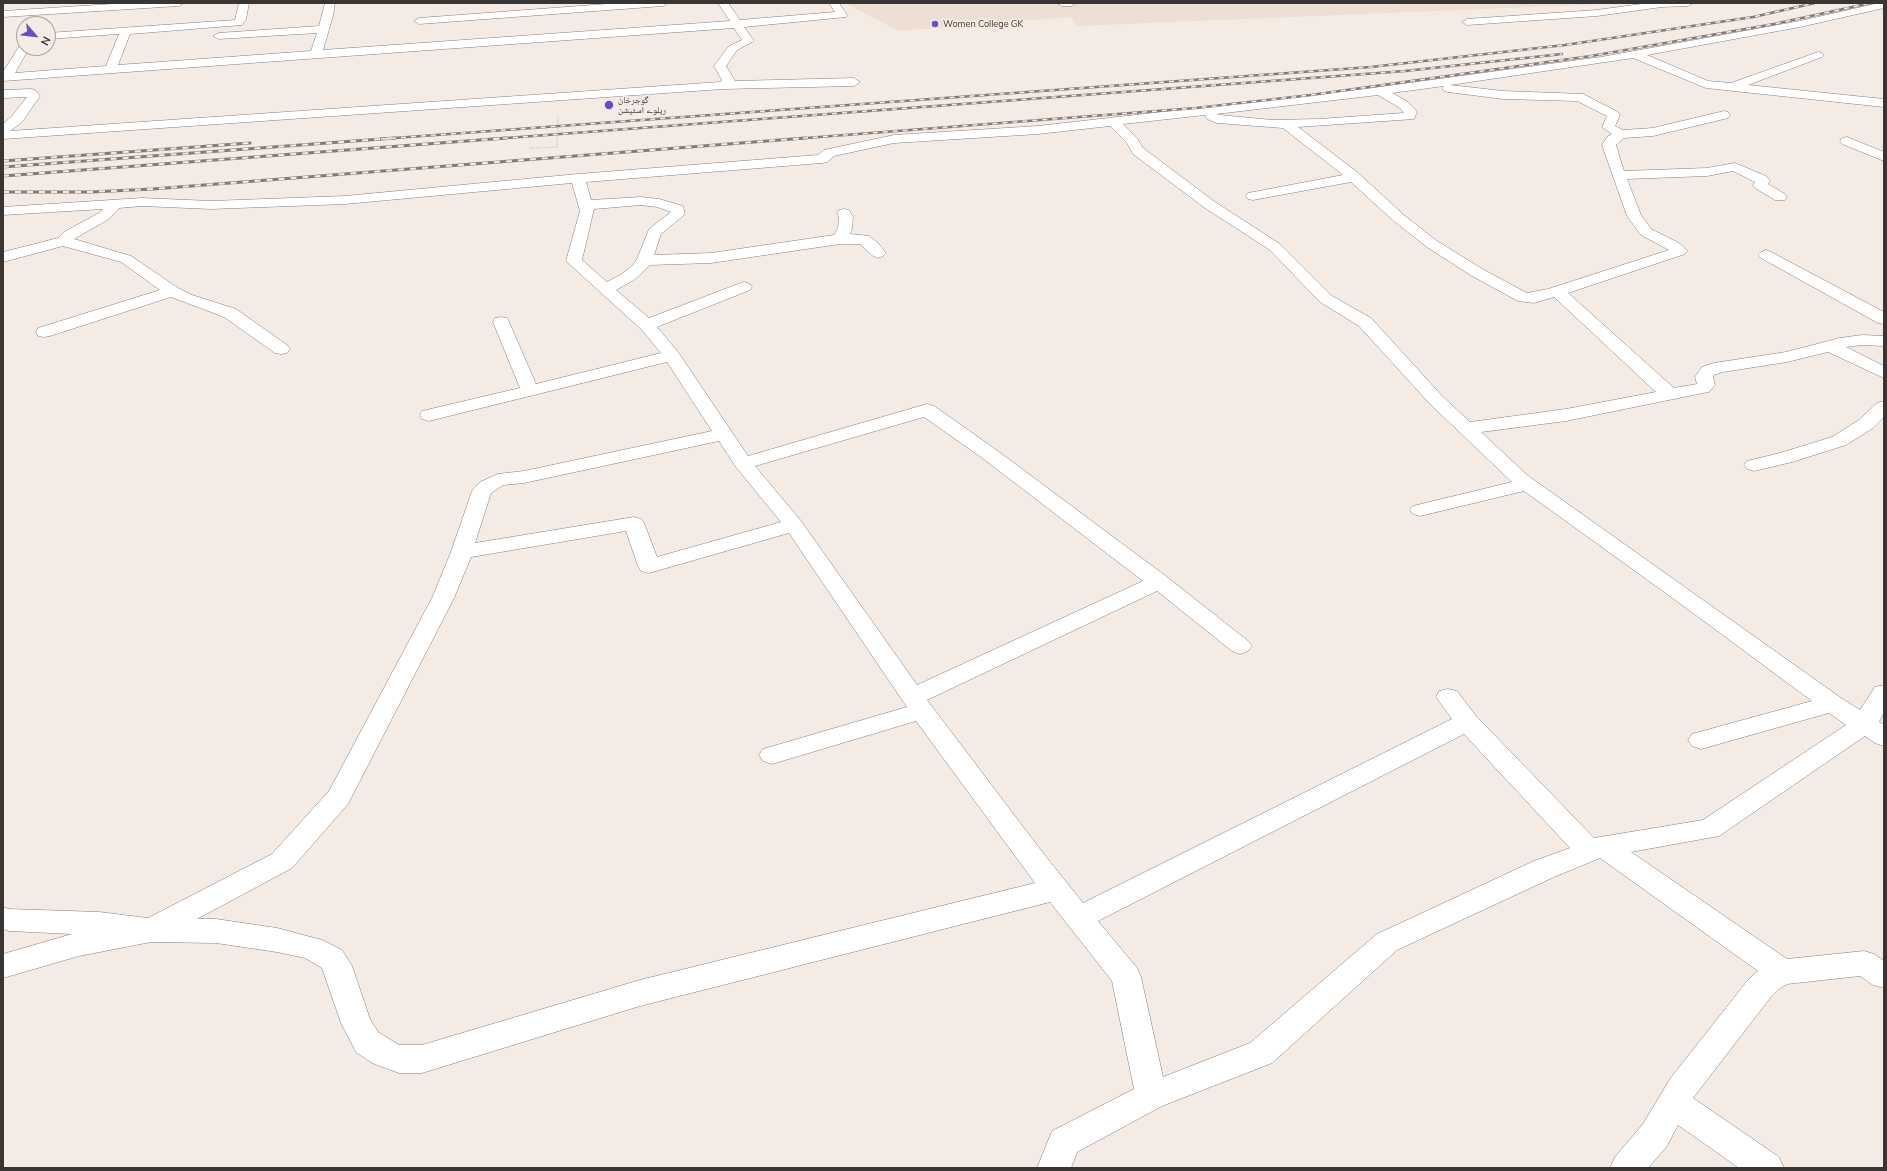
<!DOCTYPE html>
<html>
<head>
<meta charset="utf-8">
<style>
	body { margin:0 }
	#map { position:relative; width:1887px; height:1171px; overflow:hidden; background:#f5ebe5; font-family:Mulish,sans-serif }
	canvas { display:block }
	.frame { position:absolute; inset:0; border:4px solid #393533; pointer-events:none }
	.north { position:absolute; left:16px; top:16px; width:40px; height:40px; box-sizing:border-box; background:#f5ebe5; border:1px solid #aaa29e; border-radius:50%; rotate:118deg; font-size:11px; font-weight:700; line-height:16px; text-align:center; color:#393533 }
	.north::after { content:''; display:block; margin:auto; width:14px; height:18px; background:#684dc6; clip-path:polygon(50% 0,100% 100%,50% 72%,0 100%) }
</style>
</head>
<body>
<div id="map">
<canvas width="1887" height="1171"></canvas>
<div class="frame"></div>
<div class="north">N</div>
</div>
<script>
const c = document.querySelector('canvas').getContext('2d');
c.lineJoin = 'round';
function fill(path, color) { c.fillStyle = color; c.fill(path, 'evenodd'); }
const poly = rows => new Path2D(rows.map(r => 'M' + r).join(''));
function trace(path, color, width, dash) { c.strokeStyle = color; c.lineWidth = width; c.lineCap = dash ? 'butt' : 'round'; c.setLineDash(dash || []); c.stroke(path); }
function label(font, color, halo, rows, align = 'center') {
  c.font = font + ' Mulish,"Noto Naskh Arabic",sans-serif'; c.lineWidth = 3.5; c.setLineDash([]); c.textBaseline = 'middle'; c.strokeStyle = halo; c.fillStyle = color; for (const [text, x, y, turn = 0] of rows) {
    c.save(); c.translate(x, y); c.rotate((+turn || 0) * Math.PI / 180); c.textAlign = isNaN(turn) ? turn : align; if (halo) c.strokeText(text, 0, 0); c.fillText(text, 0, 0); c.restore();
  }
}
fill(poly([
	[845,3,1627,3,1078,26,1070,17,899,31]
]), '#eedfd3');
const minor = poly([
	[128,3,184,3,179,6,3,17,3,11,128,3],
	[239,3,249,3,246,19,242,25,130,34,118,65,311,51,317,33,219,39,213,36,219,33,319,26,325,3,335,3,333,16,323,50,730,21,718,3,728,3,740,20,835,12,829,3,839,3,847,15,846,17,744,27,754,41,737,50,726,66,735,81,854,78,860,82,854,86,723,89,3,139,3,124,12,116,27,97,3,98,3,90,31,89,35,90,40,96,22,122,10,131,720,82,722,80,714,66,729,46,742,40,734,28,3,81,3,72,20,45,24,44,24,48,29,48,15,73,106,66,119,34,48,39,48,33,235,20,239,3],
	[620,3,668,3,663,6,419,24,414,21,419,18,620,3],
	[1057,3,1076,3,1071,6,1062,6,1057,3],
	[1649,3,1693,3,1688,6,1662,7,1597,16,1467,25,1462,22,1467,19,1597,10,1649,3],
	[1879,3,1884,3,1884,8,1800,27,1647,55,1708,81,1731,83,1818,52,1822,53,1824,55,1822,57,1748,85,1884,99,1884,107,1706,88,1633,58,1450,85,1503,91,1583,94,1618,112,1620,115,1615,126,1623,130,1653,128,1724,111,1728,112,1730,115,1728,118,1724,119,1653,136,1624,138,1616,145,1624,171,1707,168,1735,163,1766,176,1770,181,1768,184,1785,194,1787,197,1785,200,1775,200,1755,188,1753,185,1755,182,1733,171,1707,176,1627,179,1641,215,1651,229,1679,243,1688,251,1685,254,1568,293,1674,388,1697,384,1695,377,1702,367,1714,363,1786,352,1840,338,1862,335,1884,336,1884,346,1862,345,1846,347,1884,366,1884,378,1828,352,1787,362,1723,372,1714,375,1713,377,1715,385,1709,392,1703,393,1566,421,1481,432,1527,475,1841,698,1860,710,1875,687,1884,685,1884,712,1879,722,1884,725,1884,746,1875,743,1865,736,1719,836,1631,852,1787,959,1864,951,1874,954,1884,961,1884,988,1873,985,1860,976,1787,984,1779,989,1770,998,1693,1098,1779,1157,1784,1168,1739,1168,1678,1125,1667,1146,1648,1168,1610,1168,1615,1157,1643,1124,1670,1079,1748,980,1758,971,1600,858,1554,877,1397,950,1272,1063,1162,1106,1077,1152,1071,1168,1037,1168,1052,1131,1134,1089,1112,981,1050,902,640,1006,422,1073,399,1073,372,1063,356,1052,341,1023,322,968,305,958,277,952,216,943,151,942,79,956,3,978,3,954,72,934,9,931,3,929,3,907,9,909,99,912,148,918,272,854,329,791,432,598,451,552,472,491,480,482,498,474,524,471,712,431,667,362,429,421,422,419,420,415,422,411,520,388,493,322,495,318,501,317,507,318,509,322,536,384,661,353,641,329,566,261,580,211,572,183,345,204,211,209,142,206,119,208,109,219,74,239,131,256,178,288,192,295,236,309,287,345,290,349,287,353,281,354,275,353,224,317,171,297,50,336,44,337,38,336,36,332,38,328,160,290,121,262,63,246,3,262,3,252,58,238,64,232,99,213,103,209,3,215,3,207,142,198,211,201,345,196,578,174,818,155,824,150,894,135,1038,126,1365,89,1601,57,1800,21,1879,3],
	[1444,86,1442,88,1444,91,1448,92,1503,99,1577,101,1607,116,1602,127,1612,134,1607,137,1602,145,1627,216,1641,235,1669,250,1548,289,1527,293,1484,270,1437,241,1405,216,1357,172,1298,127,1414,119,1417,112,1415,109,1408,102,1392,93,1444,86],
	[1378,95,1400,108,1404,113,1319,119,1272,120,1220,115,1216,114,1378,95],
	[1205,115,1207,119,1217,123,1283,128,1343,175,1248,193,1246,196,1248,199,1253,200,1351,182,1395,222,1427,247,1472,276,1518,301,1534,303,1554,297,1656,392,1566,409,1470,422,1442,396,1371,318,1332,296,1280,244,1215,202,1143,148,1137,138,1123,124,1205,115],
	[1110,126,1127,143,1133,154,1205,208,1270,250,1320,302,1359,326,1430,404,1512,482,1413,506,1410,510,1413,514,1420,516,1524,491,1674,599,1812,701,1692,734,1688,740,1692,746,1701,749,1829,713,1846,725,1703,820,1594,838,1476,716,1457,691,1448,689,1439,691,1436,697,1452,719,1083,903,1043,853,927,700,1157,591,1232,651,1240,654,1248,651,1252,646,1248,641,1167,577,995,449,934,406,927,404,920,406,748,456,678,352,657,327,750,290,752,287,750,284,744,282,738,284,649,318,616,290,634,280,650,265,711,263,840,244,860,244,873,256,878,258,883,256,886,253,878,243,869,236,850,234,852,228,853,217,849,210,844,209,839,210,837,213,839,217,838,228,834,235,711,253,654,255,661,234,685,214,683,206,659,199,641,197,591,200,586,182,822,163,827,162,834,156,894,143,1038,134,1110,126],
	[641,205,657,207,671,212,649,229,637,259,633,265,622,274,607,282,582,260,594,209,641,205],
	[924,417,981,457,1143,581,917,685,801,521,755,466,924,417],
	[719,441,736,467,781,522,657,557,644,523,641,519,634,517,475,543,491,493,503,485,524,483,719,441],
	[626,531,638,566,641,571,649,573,789,533,907,707,763,749,759,755,763,761,772,764,916,721,1035,883,640,980,422,1045,399,1045,378,1032,370,1019,352,966,342,950,322,940,277,928,216,919,197,919,292,868,348,804,454,598,471,557,626,531],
	[1464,734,1570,848,1534,861,1377,934,1250,1043,1163,1077,1141,977,1137,968,1098,921,1464,734],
	[1847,137,1884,152,1884,161,1842,144,1840,141,1842,138,1847,137],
	[1766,250,1771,252,1884,312,1884,324,1878,323,1761,258,1758,255,1761,252,1766,250],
	[1884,401,1884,417,1873,428,1846,445,1792,462,1754,471,1747,469,1744,465,1747,461,1780,453,1832,437,1859,420,1877,403,1884,401]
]);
trace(minor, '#857d77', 1);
trace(poly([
	[530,148,557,147]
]), '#b4aca7', 1.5, [0.5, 1.5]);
fill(minor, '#fff');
const railFar1 = poly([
	[381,139,1371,67,1565,45,1753,17,1815,3],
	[493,139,1405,71,1562,54],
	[793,139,1196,108,1311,95,1591,56,1774,24,1871,3]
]);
const rail = poly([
	[3,161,250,143],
	[3,167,395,138],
	[3,176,506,138],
	[3,192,91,192,153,189,805,138]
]);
trace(railFar1, '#827b78', 2.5);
trace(rail, '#827b78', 3);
trace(railFar1, '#f5ebe5', 1.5, [5]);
trace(rail, '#f5ebe5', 2, [6]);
trace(poly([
	[557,147,558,116]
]), '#b4aca7', 1.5, [0.5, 1.5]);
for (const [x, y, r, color] of [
	[935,24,4,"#684dc6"],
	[609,105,5,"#684dc6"]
]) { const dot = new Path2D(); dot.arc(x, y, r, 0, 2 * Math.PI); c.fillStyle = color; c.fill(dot); trace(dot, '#f5ebe5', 1.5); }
label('9px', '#393533', '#f5ebe5', [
	["Women College GK",943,24],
	["گوجرخان",618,100],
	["ریلوے اسٹیشن",618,110]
], 'left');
</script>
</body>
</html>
